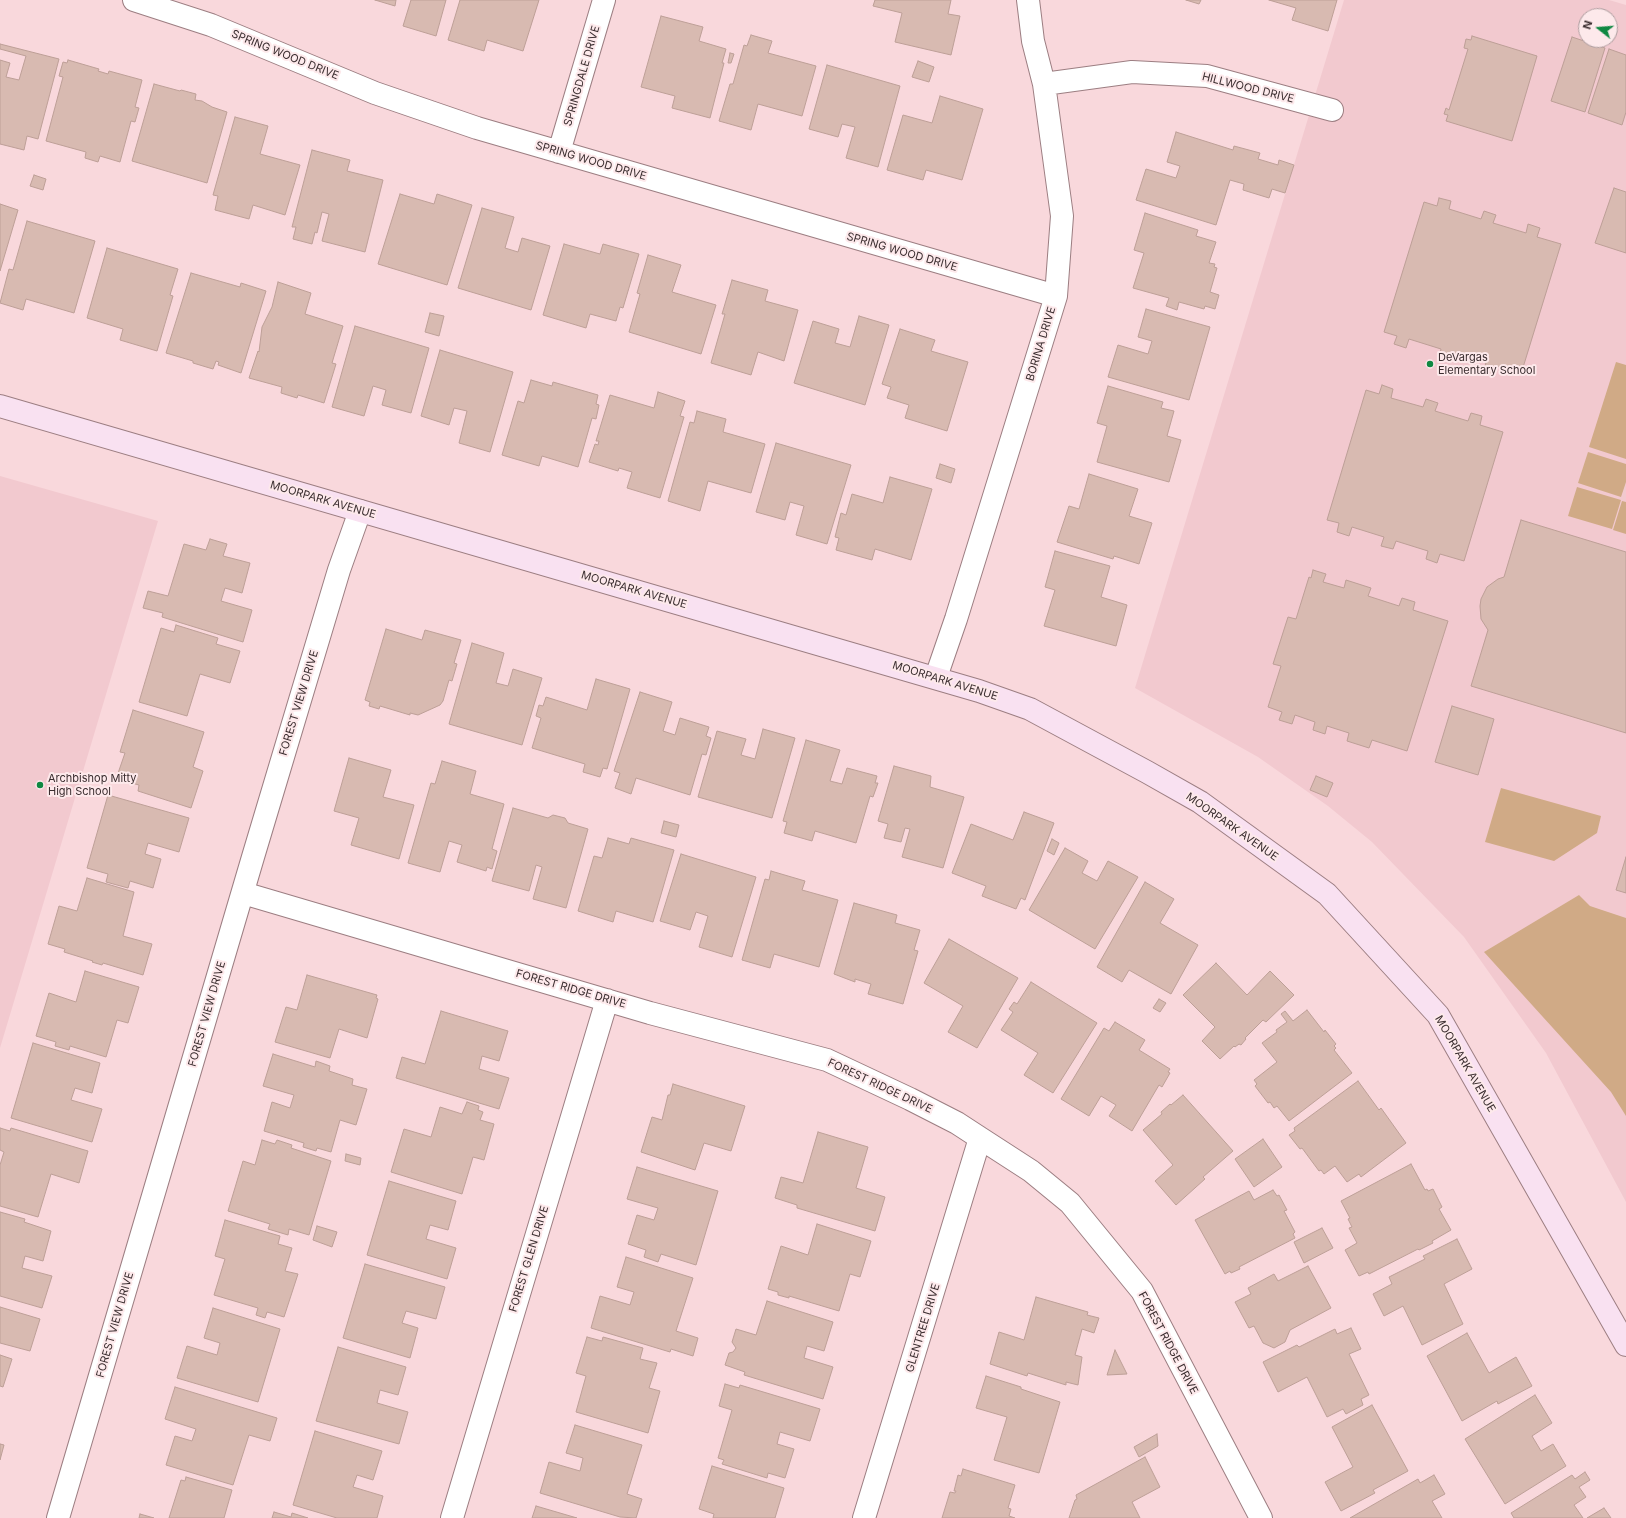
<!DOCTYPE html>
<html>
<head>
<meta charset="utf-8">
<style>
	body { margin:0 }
	#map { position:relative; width:1626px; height:1518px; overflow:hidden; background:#f9d8dc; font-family:Inter,sans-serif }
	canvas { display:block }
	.north { position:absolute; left:1578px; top:8px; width:40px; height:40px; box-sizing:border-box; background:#fde9eb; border:1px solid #af9ea0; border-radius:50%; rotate:287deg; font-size:11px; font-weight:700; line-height:16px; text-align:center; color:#3a2d2f }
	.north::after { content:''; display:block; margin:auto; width:14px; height:18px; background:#0f8842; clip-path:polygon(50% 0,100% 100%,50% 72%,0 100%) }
</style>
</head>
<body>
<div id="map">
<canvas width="1626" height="1518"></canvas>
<div class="north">N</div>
</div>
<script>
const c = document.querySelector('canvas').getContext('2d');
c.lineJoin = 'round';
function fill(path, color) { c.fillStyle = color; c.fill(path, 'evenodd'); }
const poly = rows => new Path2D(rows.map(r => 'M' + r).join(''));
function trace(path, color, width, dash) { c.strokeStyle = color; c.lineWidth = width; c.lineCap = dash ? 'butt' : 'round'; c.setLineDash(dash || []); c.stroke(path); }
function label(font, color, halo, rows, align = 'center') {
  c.font = font + ' Inter,sans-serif'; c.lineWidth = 4; c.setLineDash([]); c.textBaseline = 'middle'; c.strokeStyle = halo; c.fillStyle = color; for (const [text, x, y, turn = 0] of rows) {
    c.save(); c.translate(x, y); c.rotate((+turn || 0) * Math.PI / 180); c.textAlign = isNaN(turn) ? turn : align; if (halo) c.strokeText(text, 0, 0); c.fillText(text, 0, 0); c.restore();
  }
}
fill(poly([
	[1344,0,1609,0,1626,5,1626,1202,1546,1053,1464,937,1372,842,1328,806,1258,757,1135,688],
	[1586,16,1610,16,1610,40,1586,40],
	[0,476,158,521,0,1048]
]), '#f2c9cf');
fill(poly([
	[1616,362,1626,365,1626,459,1589,447],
	[1588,452,1626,464,1626,482,1621,497,1578,483],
	[1577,487,1621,500,1612,529,1568,516],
	[1622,501,1626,502,1626,534,1613,530],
	[1501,788,1601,816,1597,833,1554,861,1485,842],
	[1579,895,1590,906,1626,918,1626,1116,1611,1092,1484,952]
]), '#d0aa86');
const building = poly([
	[375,0,396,0,395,6,375,0],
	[411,0,446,0,436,36,403,26,411,0],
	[460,0,539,0,523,51,487,40,484,51,448,40,460,0],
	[875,0,951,0,948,14,960,16,951,55,895,42,902,13,873,6,875,0],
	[1186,0,1201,0,1199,4,1186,0],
	[1269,0,1337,0,1328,31,1292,20,1296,8,1269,0],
	[661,16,703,27,699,41,726,49,722,63,724,63,710,118,672,108,675,96,641,87,661,16],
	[751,35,772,41,768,53,816,66,802,116,758,104,751,130,719,121,730,84,733,84,744,45,747,46,751,35],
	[1472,36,1537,56,1512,141,1446,121,1448,115,1444,114,1446,108,1449,110,1468,49,1464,48,1466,39,1471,40,1472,36],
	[1572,37,1605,48,1585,112,1551,101,1572,37],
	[0,44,59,59,38,139,27,136,24,150,0,144,0,60,10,63,6,77,19,80,26,56,0,49,0,44],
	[1609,49,1626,55,1626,112,1622,125,1588,113,1609,49],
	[730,53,734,54,731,63,728,63,730,53],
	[68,60,99,69,98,71,108,74,109,71,142,80,135,107,139,108,135,122,131,121,120,162,100,156,98,162,85,158,86,152,46,141,63,77,59,76,63,62,67,63,68,60],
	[918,61,934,67,929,82,912,77,918,61],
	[827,65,900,86,878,167,846,158,855,127,842,124,838,137,809,129,827,65],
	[154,84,180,91,181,90,196,94,195,100,202,101,212,107,227,112,207,183,132,161,154,84],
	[940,96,983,109,962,180,926,170,923,180,887,170,903,115,932,123,940,96],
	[235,117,268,126,260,154,300,165,285,215,253,205,249,219,215,210,218,196,213,195,235,117],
	[1176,132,1233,150,1234,146,1260,153,1258,159,1278,165,1279,160,1294,165,1285,193,1272,189,1269,198,1243,190,1244,184,1230,180,1216,225,1136,200,1146,169,1176,178,1180,166,1167,162,1176,132],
	[312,150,350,160,347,171,383,180,365,252,322,241,329,214,322,212,317,233,315,232,312,244,293,239,296,227,292,227,312,150],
	[34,175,46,179,43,190,30,186,34,175],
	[1614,188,1626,192,1626,253,1595,243,1614,188],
	[400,194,434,204,437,194,472,205,447,285,378,264,400,194],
	[1439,198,1451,201,1449,209,1481,219,1484,211,1496,215,1493,223,1526,233,1528,224,1540,228,1537,237,1561,244,1521,374,1497,366,1495,375,1483,371,1486,363,1453,353,1451,361,1439,357,1441,349,1409,339,1406,348,1394,344,1397,336,1384,332,1424,202,1437,206,1439,198],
	[0,204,18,210,0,271,0,204],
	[482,208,514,217,505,248,518,252,522,238,550,246,531,310,458,288,482,208],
	[1145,213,1198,230,1196,236,1216,242,1209,263,1215,264,1214,267,1217,268,1210,292,1219,295,1215,309,1205,306,1204,309,1179,302,1177,310,1166,306,1169,298,1133,288,1144,253,1134,250,1145,213],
	[27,221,95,241,74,313,26,299,23,310,0,303,9,269,13,270,27,221],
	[564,244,600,254,603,244,639,254,623,308,620,307,616,321,590,314,586,328,543,315,564,244],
	[107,248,178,269,170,295,173,296,157,351,120,340,123,329,87,318,107,248],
	[648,255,681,265,672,292,716,305,701,354,629,332,640,294,637,293,648,255],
	[191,273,240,287,241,283,266,291,241,373,218,365,219,362,216,361,213,369,193,363,193,361,166,353,191,273],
	[732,280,768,290,765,301,798,310,784,361,758,352,751,375,711,363,725,314,722,314,732,280],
	[278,282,311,293,305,314,343,326,332,363,336,364,324,403,298,395,297,398,281,393,282,387,249,378,258,351,259,352,262,327,272,307,278,282],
	[1146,309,1210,327,1189,400,1108,377,1118,345,1148,354,1152,341,1138,337,1146,309],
	[430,313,444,316,439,336,425,332,430,313],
	[859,316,889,325,865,405,794,383,813,321,839,329,835,343,850,347,859,316],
	[355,326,429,348,411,413,382,405,386,390,373,386,364,416,332,407,355,326],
	[900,329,935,340,931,351,968,362,947,431,905,418,909,405,887,398,891,387,882,384,900,329],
	[440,350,513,372,490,452,459,443,467,411,454,408,449,425,421,416,440,350],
	[531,380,552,386,553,382,598,395,596,404,599,405,596,419,592,418,578,467,542,456,539,466,502,455,518,401,524,403,531,380],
	[1382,385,1393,389,1391,398,1423,407,1426,399,1438,403,1435,411,1468,421,1471,413,1482,416,1480,425,1503,432,1464,561,1440,554,1437,563,1426,559,1428,551,1396,541,1393,549,1381,546,1384,537,1352,527,1349,536,1337,532,1339,523,1327,520,1366,390,1379,394,1382,385],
	[1108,386,1163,402,1161,408,1174,411,1167,436,1181,440,1169,482,1097,462,1107,426,1097,423,1108,386],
	[658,392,685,401,680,416,684,417,660,498,627,488,632,472,619,468,618,471,589,462,595,444,598,445,599,441,596,441,610,395,654,408,658,392],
	[697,411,726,419,723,432,765,444,751,493,708,481,700,511,668,501,690,422,694,423,697,411],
	[776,443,851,465,827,544,796,535,804,506,790,502,785,520,756,512,776,443],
	[940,464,955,469,951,483,936,478,940,464],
	[1089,474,1138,489,1129,516,1152,523,1139,564,1114,556,1113,559,1057,542,1069,506,1079,509,1089,474],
	[890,477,932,489,911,560,875,549,872,560,836,550,839,538,835,537,841,513,846,515,852,494,883,503,890,477],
	[1521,520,1626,552,1626,733,1471,686,1488,630,1481,619,1480,606,1481,599,1487,587,1498,579,1504,577,1521,520],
	[210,539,227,544,223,556,250,563,242,593,225,588,221,601,252,610,243,642,162,617,163,613,143,608,148,591,168,596,184,544,206,550,210,539],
	[1055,551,1110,566,1101,597,1127,605,1116,646,1044,626,1055,590,1045,587,1055,551],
	[1313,570,1326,574,1323,582,1344,588,1346,580,1371,588,1368,596,1399,606,1402,598,1415,602,1413,610,1448,621,1407,751,1372,740,1369,748,1347,741,1349,733,1327,726,1325,734,1313,730,1315,722,1295,715,1292,724,1279,720,1282,712,1268,707,1281,666,1273,664,1288,617,1296,619,1309,577,1311,578,1313,570],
	[176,625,218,638,216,644,240,651,230,683,200,674,187,716,139,702,161,628,174,632,176,625],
	[386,629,422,640,425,630,461,640,454,663,457,664,452,681,449,680,443,701,440,705,418,715,410,713,410,715,380,706,379,709,369,706,370,702,365,700,386,629],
	[472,643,504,653,496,683,508,686,513,669,542,678,522,745,449,724,472,643],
	[596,679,630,689,607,769,603,768,600,777,583,772,585,764,532,748,541,718,536,716,539,705,543,706,546,697,587,710,596,679],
	[640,692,672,702,663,731,675,735,680,718,709,727,706,736,711,738,706,755,702,754,690,795,636,778,631,794,615,788,620,773,614,771,640,692],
	[1452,706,1494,719,1478,775,1435,762,1452,706],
	[133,710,204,732,193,767,203,771,191,808,138,791,139,785,116,779,125,753,120,752,133,710],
	[763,729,795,738,772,818,698,797,717,731,746,739,741,755,755,759,763,729],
	[806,740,840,750,830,781,842,784,847,768,877,776,875,783,878,783,873,797,870,796,856,843,815,831,812,841,784,833,787,822,783,821,806,740],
	[349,758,391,770,383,797,414,805,399,859,351,845,359,818,334,811,349,758],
	[442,761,476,771,470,794,504,804,492,849,497,851,492,869,487,867,486,871,457,862,462,845,449,841,440,872,408,863,431,783,435,784,442,761],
	[894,766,931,776,930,787,964,797,943,868,902,857,910,829,905,828,901,842,884,838,888,824,878,821,894,766],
	[1316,776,1333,783,1327,797,1310,790,1316,776],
	[108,795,189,818,179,852,148,843,145,854,161,859,153,888,130,881,128,888,106,882,108,874,87,868,108,795],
	[513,808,548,818,553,815,565,818,568,823,588,829,566,908,533,899,542,867,536,865,529,891,492,881,513,808],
	[1024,812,1054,823,1025,900,1021,898,1016,909,982,896,986,886,952,873,971,824,1013,840,1024,812],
	[664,821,679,825,676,837,661,833,664,821],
	[608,838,629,844,631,838,674,850,653,922,616,911,613,922,578,911,594,856,602,858,608,838],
	[1052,839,1059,843,1054,855,1047,851,1052,839],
	[1065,848,1088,861,1082,873,1097,881,1108,861,1138,877,1095,949,1029,910,1065,848],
	[681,854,756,877,732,957,699,947,708,916,696,912,690,930,660,921,681,854],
	[1626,857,1626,893,1616,890,1626,857],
	[771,871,805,881,802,890,838,900,819,967,774,954,770,968,742,960,765,879,769,880,771,871],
	[87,878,134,892,123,936,152,944,143,975,103,963,102,965,92,962,93,961,64,952,65,949,48,944,59,906,77,911,87,878],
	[1145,882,1174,899,1160,923,1198,945,1171,994,1129,970,1122,982,1097,967,1145,882],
	[854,903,897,915,895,923,920,930,914,950,918,951,903,1004,868,994,871,984,855,979,855,982,834,974,854,903],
	[949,939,1018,978,977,1048,948,1032,963,1006,924,983,949,939],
	[1216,963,1247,995,1270,971,1294,995,1266,1022,1263,1020,1245,1038,1246,1039,1241,1045,1239,1044,1235,1047,1234,1046,1220,1059,1202,1041,1215,1027,1183,995,1216,963],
	[85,971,139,987,128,1023,117,1020,106,1057,70,1046,69,1050,55,1046,56,1042,36,1036,49,993,76,1002,85,971],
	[307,975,377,995,376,998,378,999,367,1038,339,1029,330,1058,275,1042,286,1007,297,1010,307,975],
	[1031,982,1097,1023,1053,1093,1024,1075,1038,1053,1001,1030,1013,1012,1009,1009,1014,1002,1017,1004,1031,982],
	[1159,999,1166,1003,1160,1012,1153,1008,1159,999],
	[1307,1010,1324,1032,1325,1030,1336,1044,1334,1046,1336,1048,1334,1050,1352,1073,1289,1121,1277,1106,1274,1108,1270,1102,1268,1103,1255,1086,1257,1084,1254,1080,1277,1062,1262,1043,1277,1032,1276,1030,1287,1022,1281,1014,1285,1011,1293,1021,1307,1010],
	[441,1011,508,1031,499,1061,482,1056,479,1069,509,1078,499,1109,396,1078,402,1057,425,1064,441,1011],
	[1115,1022,1145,1040,1139,1050,1170,1069,1168,1072,1170,1073,1162,1087,1159,1085,1132,1131,1109,1116,1116,1105,1101,1096,1089,1116,1061,1099,1104,1028,1109,1031,1115,1022],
	[33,1043,100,1063,92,1093,75,1088,71,1100,102,1109,92,1142,11,1118,33,1043],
	[273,1054,315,1067,316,1061,330,1066,329,1071,353,1079,352,1085,367,1089,356,1125,340,1120,331,1152,317,1148,316,1151,303,1147,304,1143,264,1131,272,1102,290,1108,294,1095,263,1086,273,1054],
	[1358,1081,1379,1110,1381,1108,1406,1143,1361,1177,1359,1174,1347,1182,1335,1166,1324,1174,1321,1170,1319,1171,1302,1148,1300,1149,1289,1135,1295,1131,1294,1128,1358,1081],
	[673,1084,745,1106,731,1151,704,1143,695,1170,641,1152,652,1117,662,1120,668,1095,670,1095,673,1084],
	[1183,1095,1233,1151,1203,1177,1205,1179,1176,1205,1155,1181,1173,1165,1143,1130,1162,1114,1161,1112,1170,1104,1171,1105,1183,1095],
	[467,1102,479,1106,478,1110,483,1112,480,1120,494,1124,484,1160,473,1157,462,1194,391,1172,404,1129,431,1137,440,1107,462,1114,467,1102],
	[0,1128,10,1131,11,1128,88,1151,79,1183,51,1174,38,1217,0,1206,0,1165,4,1152,0,1150,0,1128],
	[818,1132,868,1147,856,1188,885,1197,875,1231,797,1208,797,1205,775,1198,781,1177,803,1183,818,1132],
	[1263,1139,1282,1167,1254,1187,1235,1159,1263,1139],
	[262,1140,275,1144,277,1140,292,1145,291,1148,331,1161,309,1235,289,1229,288,1235,268,1229,270,1224,228,1211,243,1161,255,1165,262,1140],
	[346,1154,361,1158,360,1165,345,1161,346,1154],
	[1411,1164,1425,1190,1427,1189,1428,1191,1433,1189,1442,1207,1439,1209,1451,1230,1432,1241,1433,1243,1419,1250,1418,1249,1369,1274,1368,1272,1359,1276,1345,1250,1357,1243,1349,1228,1352,1227,1348,1219,1350,1218,1341,1201,1411,1164],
	[637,1167,718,1191,696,1265,661,1254,658,1262,644,1257,646,1250,628,1244,637,1215,654,1220,658,1208,627,1199,637,1167],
	[389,1181,456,1201,448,1230,430,1225,426,1239,456,1248,447,1279,367,1255,389,1181],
	[1273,1190,1277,1196,1279,1195,1287,1210,1284,1211,1295,1232,1293,1234,1295,1238,1239,1267,1240,1269,1231,1273,1230,1271,1225,1274,1195,1220,1249,1191,1254,1200,1273,1190],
	[0,1212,25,1219,24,1222,51,1231,43,1261,25,1256,22,1268,52,1276,42,1308,0,1296,0,1212],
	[225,1220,280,1236,278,1244,292,1248,285,1271,298,1274,284,1317,267,1312,265,1318,256,1315,258,1308,214,1295,225,1259,215,1256,225,1220],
	[817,1224,871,1241,860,1277,850,1274,839,1311,789,1296,789,1298,778,1295,778,1292,768,1289,781,1246,808,1255,817,1224],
	[317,1226,337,1232,332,1247,313,1240,317,1226],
	[1322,1228,1333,1248,1304,1263,1294,1242,1322,1228],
	[1457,1239,1472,1269,1444,1284,1463,1324,1422,1345,1403,1306,1384,1316,1373,1294,1392,1284,1389,1277,1425,1259,1423,1256,1457,1239],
	[626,1257,693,1278,676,1331,698,1338,693,1356,671,1349,670,1352,591,1328,600,1296,630,1305,634,1292,617,1287,626,1257],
	[365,1264,445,1287,436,1319,406,1311,402,1323,418,1328,410,1358,343,1338,365,1264],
	[1308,1266,1331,1308,1290,1330,1285,1342,1274,1348,1263,1343,1254,1326,1249,1328,1235,1302,1251,1294,1248,1288,1274,1274,1278,1281,1308,1266],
	[1036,1297,1088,1312,1087,1315,1099,1318,1094,1333,1082,1329,1075,1355,1082,1357,1078,1385,1066,1382,1066,1385,1028,1373,1027,1376,990,1364,999,1332,1024,1340,1036,1297],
	[767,1301,833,1322,824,1351,807,1346,804,1358,833,1367,823,1399,744,1375,745,1372,725,1365,729,1353,733,1352,736,1348,732,1342,736,1329,756,1335,767,1301],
	[0,1307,40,1319,30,1351,0,1343,0,1307],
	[213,1308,280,1329,258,1402,177,1378,187,1346,217,1355,220,1343,204,1338,213,1308],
	[1351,1328,1361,1349,1349,1354,1369,1395,1361,1399,1363,1405,1346,1414,1343,1409,1327,1417,1307,1377,1278,1392,1263,1362,1297,1345,1299,1347,1335,1329,1337,1334,1351,1328],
	[1467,1333,1489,1373,1516,1357,1532,1386,1498,1404,1497,1401,1462,1421,1427,1356,1467,1333],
	[587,1337,602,1341,603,1337,643,1348,640,1359,657,1363,649,1388,660,1391,648,1433,576,1412,586,1376,576,1373,587,1337],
	[338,1347,406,1367,398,1395,380,1390,377,1403,408,1412,399,1444,316,1421,338,1347],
	[1115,1350,1127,1374,1107,1375,1115,1350],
	[0,1355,12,1359,3,1387,0,1386,0,1355],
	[986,1376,1021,1387,1021,1389,1060,1402,1039,1473,994,1460,1007,1417,976,1408,986,1376],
	[725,1384,739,1388,740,1385,820,1409,810,1441,780,1432,777,1444,794,1449,785,1478,768,1473,767,1478,722,1464,724,1460,718,1458,732,1410,719,1406,725,1384],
	[175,1387,277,1418,270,1441,249,1435,233,1485,166,1465,175,1436,192,1441,196,1429,165,1419,175,1387],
	[1535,1395,1552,1423,1532,1436,1541,1451,1553,1444,1566,1466,1505,1504,1465,1439,1535,1395],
	[1372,1405,1408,1471,1373,1490,1375,1493,1341,1511,1325,1482,1353,1467,1332,1427,1372,1405],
	[575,1425,642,1445,627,1494,642,1499,636,1518,620,1517,540,1493,549,1462,580,1471,583,1458,566,1453,575,1425],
	[315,1431,382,1451,373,1480,357,1475,353,1487,383,1496,377,1518,337,1518,293,1505,315,1431],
	[1157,1434,1158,1446,1139,1457,1134,1447,1157,1434],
	[0,1444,4,1445,0,1460,0,1444],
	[1145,1457,1160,1487,1132,1502,1140,1518,1069,1518,1075,1500,1077,1499,1076,1495,1145,1457],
	[712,1466,784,1488,775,1518,713,1518,714,1514,699,1509,712,1466],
	[963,1469,1015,1485,1008,1508,1011,1509,1009,1516,1015,1518,942,1518,950,1492,955,1493,956,1491,954,1491,958,1475,961,1476,963,1469],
	[1585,1472,1590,1480,1579,1487,1586,1497,1574,1505,1583,1518,1514,1518,1511,1513,1572,1475,1575,1479,1585,1472],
	[1434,1475,1445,1494,1432,1501,1442,1518,1350,1518,1418,1479,1420,1483,1434,1475],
	[186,1477,232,1490,224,1518,169,1518,181,1480,185,1481,186,1477],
	[536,1506,577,1518,532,1518,536,1506],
	[1604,1508,1611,1518,1587,1518,1604,1508],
	[274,1512,291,1517,292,1513,308,1518,272,1518,274,1512],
	[140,1514,154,1518,139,1518,140,1514]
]);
fill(building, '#d8bab1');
trace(building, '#bd9f97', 1);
const minor = poly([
	[134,0,211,25,375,93,477,128,1056,296],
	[1044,84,1132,72,1207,76,1332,110],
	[559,152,604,0],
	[936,677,956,619,1056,296,1062,216,1044,84,1033,41,1028,0],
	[243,893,650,1013,827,1060,910,1099,957,1123,980,1138,1031,1171,1070,1203,1142,1291,1261,1518],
	[58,1518,253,857,339,570,360,511],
	[452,1518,607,1000],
	[864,1518,980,1138]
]);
const secondary = poly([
	[0,406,979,691,1030,709,1147,772,1200,802,1327,894,1438,1015,1626,1345]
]);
trace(minor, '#9c7e82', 24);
trace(secondary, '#9c7e82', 24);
trace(minor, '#fff', 22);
trace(secondary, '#f9e1f1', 22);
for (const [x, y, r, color] of [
	[1430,364,4,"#0f8842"],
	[40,785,4,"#0f8842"]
]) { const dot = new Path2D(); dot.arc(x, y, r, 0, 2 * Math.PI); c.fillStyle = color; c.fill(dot); trace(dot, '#fde9eb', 1.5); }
label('11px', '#3a2d2f', '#fde9eb', [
	["SPRING WOOD DRIVE",285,55,22],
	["SPRINGDALE DRIVE",582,76,-74],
	["HILLWOOD DRIVE",1248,88,14],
	["SPRING WOOD DRIVE",591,161,16],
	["SPRING WOOD DRIVE",902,252,16],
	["BORINA DRIVE",1041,344,-73],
	["MOORPARK AVENUE",323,500,16],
	["MOORPARK AVENUE",634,590,16],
	["MOORPARK AVENUE",945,681,17],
	["FOREST VIEW DRIVE",299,703,-73],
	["MOORPARK AVENUE",1232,827,35],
	["FOREST RIDGE DRIVE",571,989,16],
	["FOREST VIEW DRIVE",207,1014,-74],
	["MOORPARK AVENUE",1465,1064,60],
	["FOREST RIDGE DRIVE",880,1086,25],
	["FOREST GLEN DRIVE",529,1259,-73],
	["FOREST VIEW DRIVE",115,1325,-74],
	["GLENTREE DRIVE",923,1328,-73],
	["FOREST RIDGE DRIVE",1168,1343,62]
]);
label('11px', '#3a2d2f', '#fde9eb', [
	["DeVargas",1438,358],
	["Elementary School",1438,371],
	["Archbishop Mitty",48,779],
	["High School",48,792]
], 'left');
</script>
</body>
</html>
